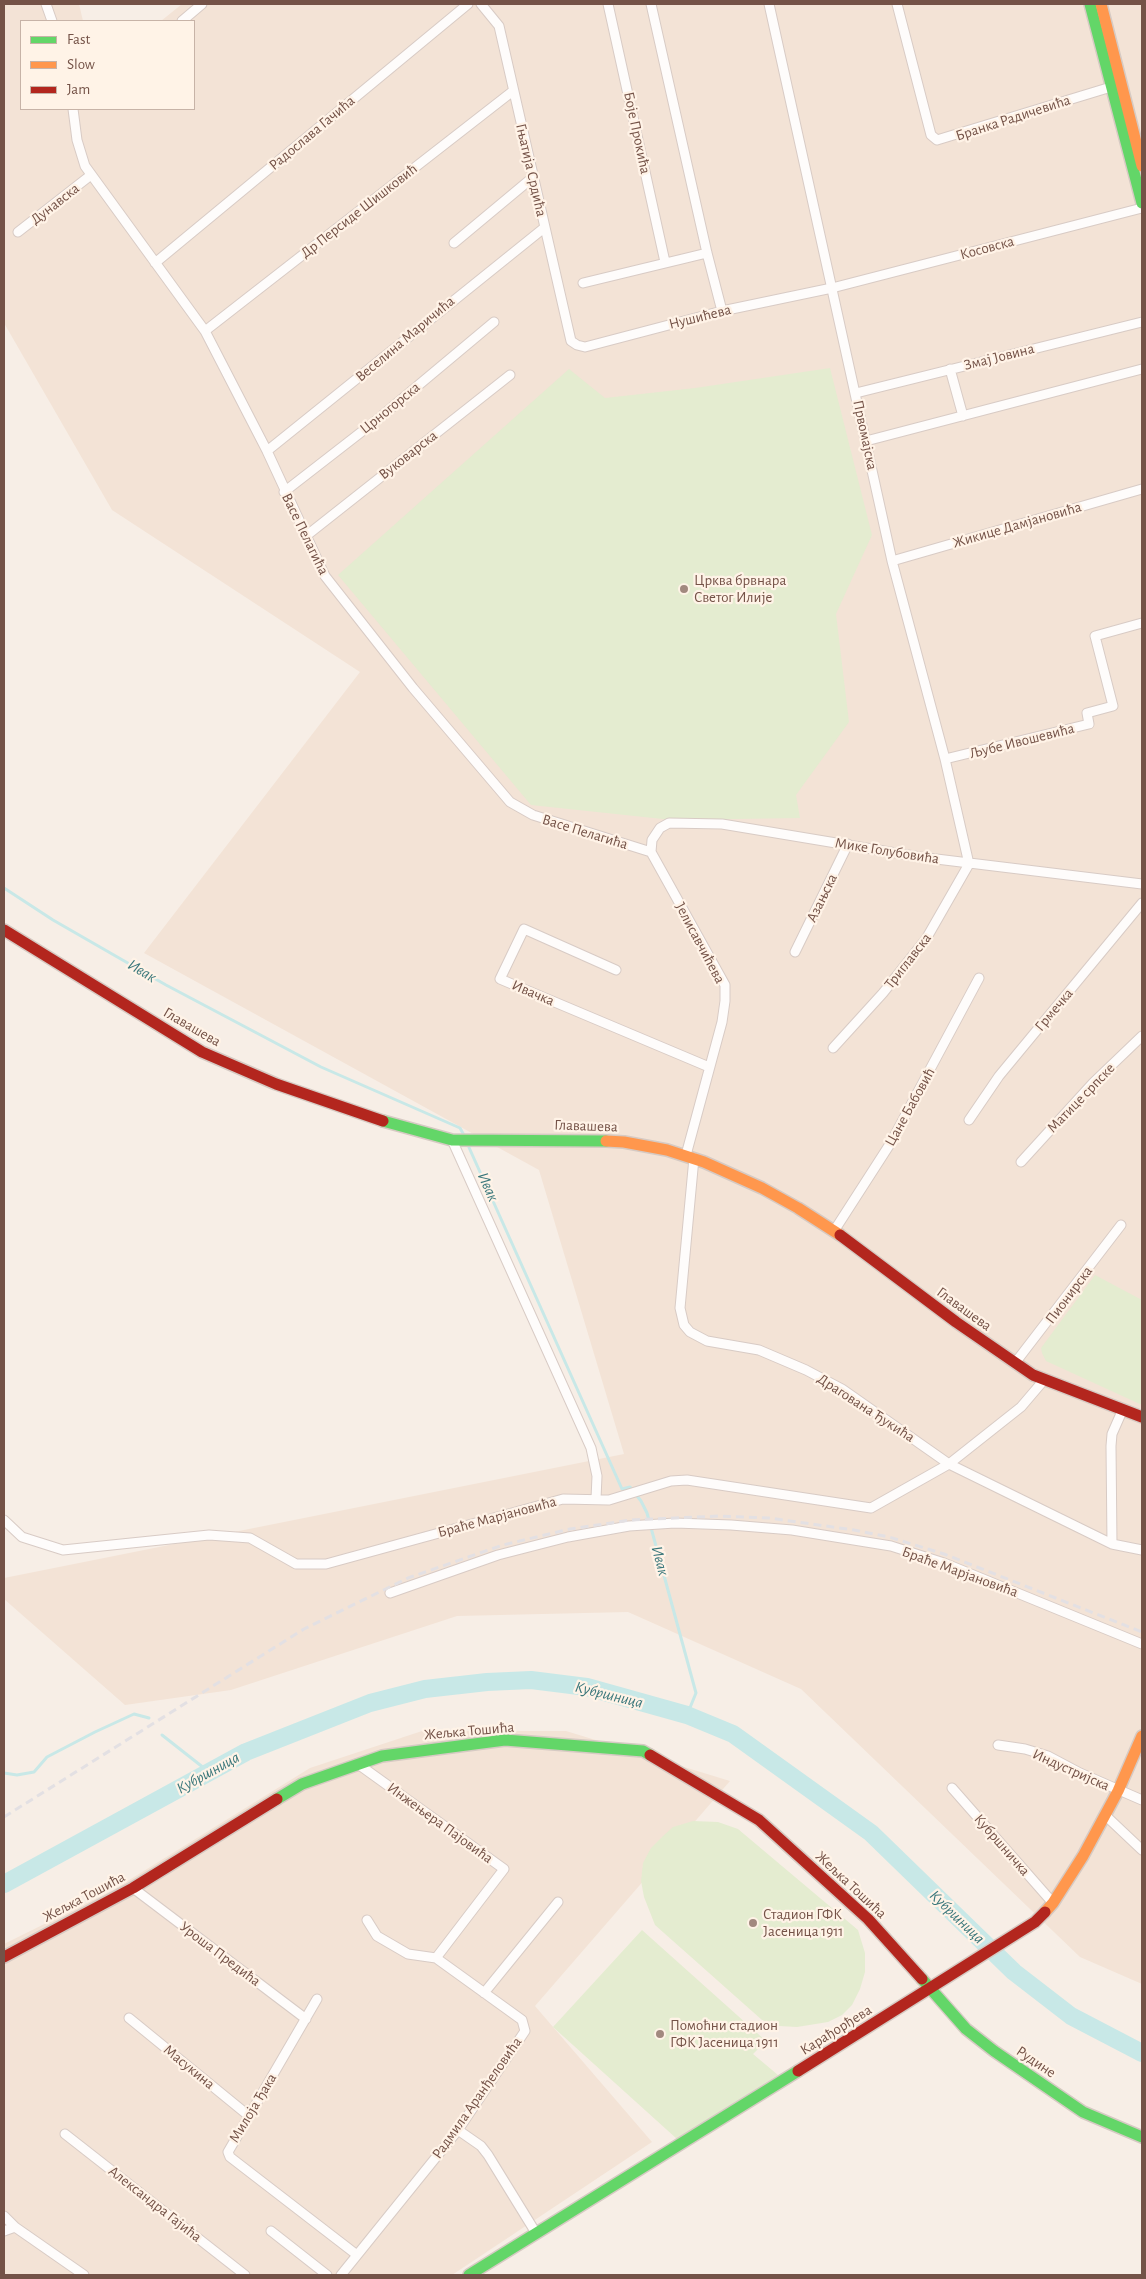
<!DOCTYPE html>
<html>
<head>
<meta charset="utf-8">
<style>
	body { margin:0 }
	#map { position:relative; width:1146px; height:2279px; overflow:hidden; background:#f7eee6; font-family:"Alegreya Sans",sans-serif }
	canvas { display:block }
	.frame { position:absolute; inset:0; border:5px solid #745247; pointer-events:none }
	.legend { position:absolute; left:20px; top:20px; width:175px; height:90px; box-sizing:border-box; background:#fff3e7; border:1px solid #c7b3a7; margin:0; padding:6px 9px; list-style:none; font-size:15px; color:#745247 }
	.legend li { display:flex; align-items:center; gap:10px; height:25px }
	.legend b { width:25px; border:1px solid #c7b3a7 }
</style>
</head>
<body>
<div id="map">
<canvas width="1146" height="2279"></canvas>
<div class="frame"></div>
<ul class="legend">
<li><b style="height:6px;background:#63d668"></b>Fast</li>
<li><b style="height:6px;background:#ff974d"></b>Slow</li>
<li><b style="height:6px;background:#b3261e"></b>Jam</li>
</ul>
</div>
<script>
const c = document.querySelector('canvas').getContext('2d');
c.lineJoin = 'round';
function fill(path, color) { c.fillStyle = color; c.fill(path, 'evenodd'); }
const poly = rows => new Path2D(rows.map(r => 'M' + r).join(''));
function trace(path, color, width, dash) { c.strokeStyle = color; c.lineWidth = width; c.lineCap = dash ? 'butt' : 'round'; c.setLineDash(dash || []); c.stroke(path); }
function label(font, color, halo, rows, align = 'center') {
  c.font = font + ' "Alegreya Sans",sans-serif'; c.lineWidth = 4.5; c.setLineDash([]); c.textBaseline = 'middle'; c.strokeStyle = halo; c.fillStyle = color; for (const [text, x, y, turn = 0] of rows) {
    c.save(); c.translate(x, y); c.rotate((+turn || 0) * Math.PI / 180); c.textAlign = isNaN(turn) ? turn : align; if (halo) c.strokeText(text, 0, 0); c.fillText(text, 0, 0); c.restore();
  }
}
fill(poly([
	[4,4,79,4,83,21,21,21,21,109,194,109,194,21,161,21,182,4,1142,4,1142,1984,1080,1957,801,1689,628,1612,457,1616,231,1690,125,1705,4,1599,4,1578,624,1454,539,1170,144,953,360,672,112,510,4,323],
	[422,1731,566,1731,730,1781,535,2006,652,2142,452,2275,4,2275,4,1944,113,1890,310,1768]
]), '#f3e3d6');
fill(poly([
	[830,368,872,535,836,614,849,722,796,795,800,818,672,820,531,805,338,575,569,369,605,398,695,388],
	[1095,1275,1142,1300,1142,1405,1046,1361,1042,1353,1041,1348],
	[693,1821,718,1822,738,1829,858,1930,865,1953,865,1972,860,1989,852,2005,842,2015,828,2022,797,2027,779,2026,762,2020,655,1925,644,1897,641,1881,643,1863,651,1848,662,1837,673,1827],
	[642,1930,766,2041,753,2054,778,2075,677,2139,553,2027]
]), '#e4ecd0');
trace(poly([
	[4,888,53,920,166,985,321,1067,460,1128,465,1137],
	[467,1143,622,1489,630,1487,641,1501,647,1513,696,1693,687,1715],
	[162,1735,209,1772],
	[4,1773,17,1775,34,1772,47,1757,95,1732,134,1714,149,1718]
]), '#c8e8e7', 3);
trace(poly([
	[4,1884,246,1752,370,1703,425,1689,487,1682,531,1680,587,1687,687,1715,733,1734,871,1833,1014,1972,1071,2016,1142,2053]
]), '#c8e8e7', 18);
const street = poly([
	[46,4,52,21],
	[481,4,499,26,571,341,577,345,585,347,722,311,832,288,1142,208],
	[608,4,665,262],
	[651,4,707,253,722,311],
	[769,4,892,561,945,759,969,864,926,939,883,993,833,1048],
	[897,4,931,135,937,140,1111,87],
	[182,21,202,4],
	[73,109,77,140,85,166,205,331,267,451,325,576,413,688,510,802,533,815,651,852],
	[18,232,91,175],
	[454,243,532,178],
	[155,263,468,4],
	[583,283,707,253],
	[205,331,513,91],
	[950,369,963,416],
	[856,393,1142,322],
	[866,441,1142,369],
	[267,451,544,228],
	[284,492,378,419,494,322],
	[306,536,510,375],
	[892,561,1142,489],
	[945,759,1089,724,1087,713,1113,706,1095,636,1142,623],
	[651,852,652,840,660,828,669,823,722,824,920,857,1142,884],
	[651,852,725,985,725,1001,722,1022,686,1155],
	[795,952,848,844],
	[616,970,524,929,500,979,709,1067],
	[969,1120,999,1076,1142,903],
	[452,1140,591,1448,597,1476,596,1499],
	[694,1158,680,1308,684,1325,690,1332,707,1341,759,1350,806,1370,842,1389,949,1464,1112,1544,1142,1550],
	[1021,1162,1093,1083,1142,1036],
	[834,1231,890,1144,979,978],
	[1015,1363,1121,1225],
	[4,1520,22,1537,63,1550,209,1535,250,1538,296,1564,326,1564,563,1499,609,1500,671,1481,687,1480,871,1508,949,1464,1021,1407,1044,1380],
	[1112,1544,1111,1446,1112,1434,1123,1409],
	[390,1593,498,1555,568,1537,629,1526,675,1523,731,1525,792,1530,891,1546,944,1563,1142,1644],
	[998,1745,1025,1749,1048,1756,1080,1773,1142,1800],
	[358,1764,504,1869,436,1958],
	[952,1788,1053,1903],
	[1106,1816,1142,1850],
	[133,1888,306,2019],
	[484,1993,558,1902],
	[317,1999,228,2152,230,2157,357,2255],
	[129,2018,249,2116],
	[458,2130,481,2146,488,2155,536,2233],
	[65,2134,245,2275],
	[4,2216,15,2227,84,2275],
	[4,2231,15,2227],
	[271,2231,327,2275],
	[341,2275,458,2130,525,2031,522,2020,436,1958,408,1954,377,1936,367,1920]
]);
const fast = poly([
	[1090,4,1142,203],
	[383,1121,452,1140,606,1141],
	[277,1799,302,1784,382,1756,505,1740,643,1751,650,1755],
	[922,1979,966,2029,994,2051,1083,2112,1142,2137],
	[469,2275,798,2071]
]);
const slow = poly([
	[1101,4,1142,166],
	[606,1141,624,1142,667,1150,704,1162,762,1188,798,1208,840,1235],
	[1045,1912,1053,1903,1083,1856,1118,1791,1142,1736]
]);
const jam = poly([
	[4,930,202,1052,276,1084,383,1121],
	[840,1235,956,1322,1033,1375,1142,1417],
	[650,1755,759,1820,868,1919,922,1979],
	[4,1957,133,1888,277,1799],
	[798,2071,1035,1922,1045,1912]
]);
trace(street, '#d8cbc5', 11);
trace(fast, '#d6cac3', 14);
trace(slow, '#d6cac3', 14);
trace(jam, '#d6cac3', 14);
trace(street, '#fefcfb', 9);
trace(fast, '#63d668', 11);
trace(slow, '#ff974d', 11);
trace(jam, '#b3261e', 11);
trace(poly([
	[4,1817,304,1629,408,1578,503,1545,570,1529,631,1520,719,1516,769,1518,854,1530,889,1537,944,1554,1142,1632]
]), '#e3e0e3', 3, [8, 5]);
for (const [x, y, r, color] of [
	[684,589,5,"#a2897f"],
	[753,1923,5,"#a2897f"],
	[660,2034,5,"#a2897f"]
]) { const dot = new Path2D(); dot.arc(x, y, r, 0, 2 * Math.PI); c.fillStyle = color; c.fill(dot); trace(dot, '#fff3e7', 2); }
label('15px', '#745247', '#fff3e7', [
	["Бранка Радичевића",1013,118,-18],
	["Радослава Гачића",312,133,-40],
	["Боје Прокића",637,133,78],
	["Гњатија Срдића",531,170,77],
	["Дунавска",55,204,-38],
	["Др Персиде Шишковић",359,211,-38],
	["Косовска",987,248,-15],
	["Нушићева",700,317,-14],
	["Веселина Маричића",405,339,-40],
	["Змај Јовина",999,357,-14],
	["Црногорска",390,408,-39],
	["Првомајска",865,435,78],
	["Вуковарска",408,455,-38],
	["Жикице Дамјановића",1017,525,-16],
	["Васе Пелагића",305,534,64],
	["Љубе Ивошевића",1022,741,-14],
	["Васе Пелагића",585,832,17],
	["Мике Голубовића",887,851,9],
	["Азањска",822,898,-64],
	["Јелисавчићева",700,943,62],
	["Триглавска",908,961,-52],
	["Ивачка",533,993,23],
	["Грмечка",1054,1010,-50],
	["Главашева",192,1027,30],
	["Матице српске",1081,1098,-46],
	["Цане Бабовић",910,1107,-61],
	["Главашева",586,1126,2],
	["Пионирска",1069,1295,-53],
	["Главашева",964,1309,36],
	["Драгована Ђукића",866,1408,33],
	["Браће Марјановића",497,1517,-15],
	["Браће Марјановића",960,1572,20],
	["Жељка Тошића",469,1731,-5],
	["Индустријска",1071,1770,24],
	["Инжењера Пајовића",440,1823,36],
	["Кубршничка",1002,1845,49],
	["Жељка Тошића",851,1885,43],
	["Жељка Тошића",84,1897,-28],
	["Уроша Предића",220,1954,37],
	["Карађорђева",836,2030,-32],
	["Рудине",1036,2062,34],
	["Масукина",189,2067,39],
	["Радмила Аранђеловића",477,2098,-55],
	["Милоја Ђака",253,2108,-59],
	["Александра Гајића",155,2204,38]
]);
label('15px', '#745247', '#fff3e7', [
	["Црква брвнара",694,580],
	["Светог Илије",694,597],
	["Стадион ГФК",763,1914],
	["Јасеница 1911",763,1931],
	["Помоћни стадион",670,2025],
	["ГФК Јасеница 1911",670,2042]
], 'left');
label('italic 16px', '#3a777b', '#fff3e7', [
	["Ивак",142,971,31],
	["Ивак",488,1187,66],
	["Ивак",660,1561,75],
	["Кубршница",609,1695,14],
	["Кубршница",208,1773,-29],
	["Кубршница",957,1917,44]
]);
</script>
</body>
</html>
